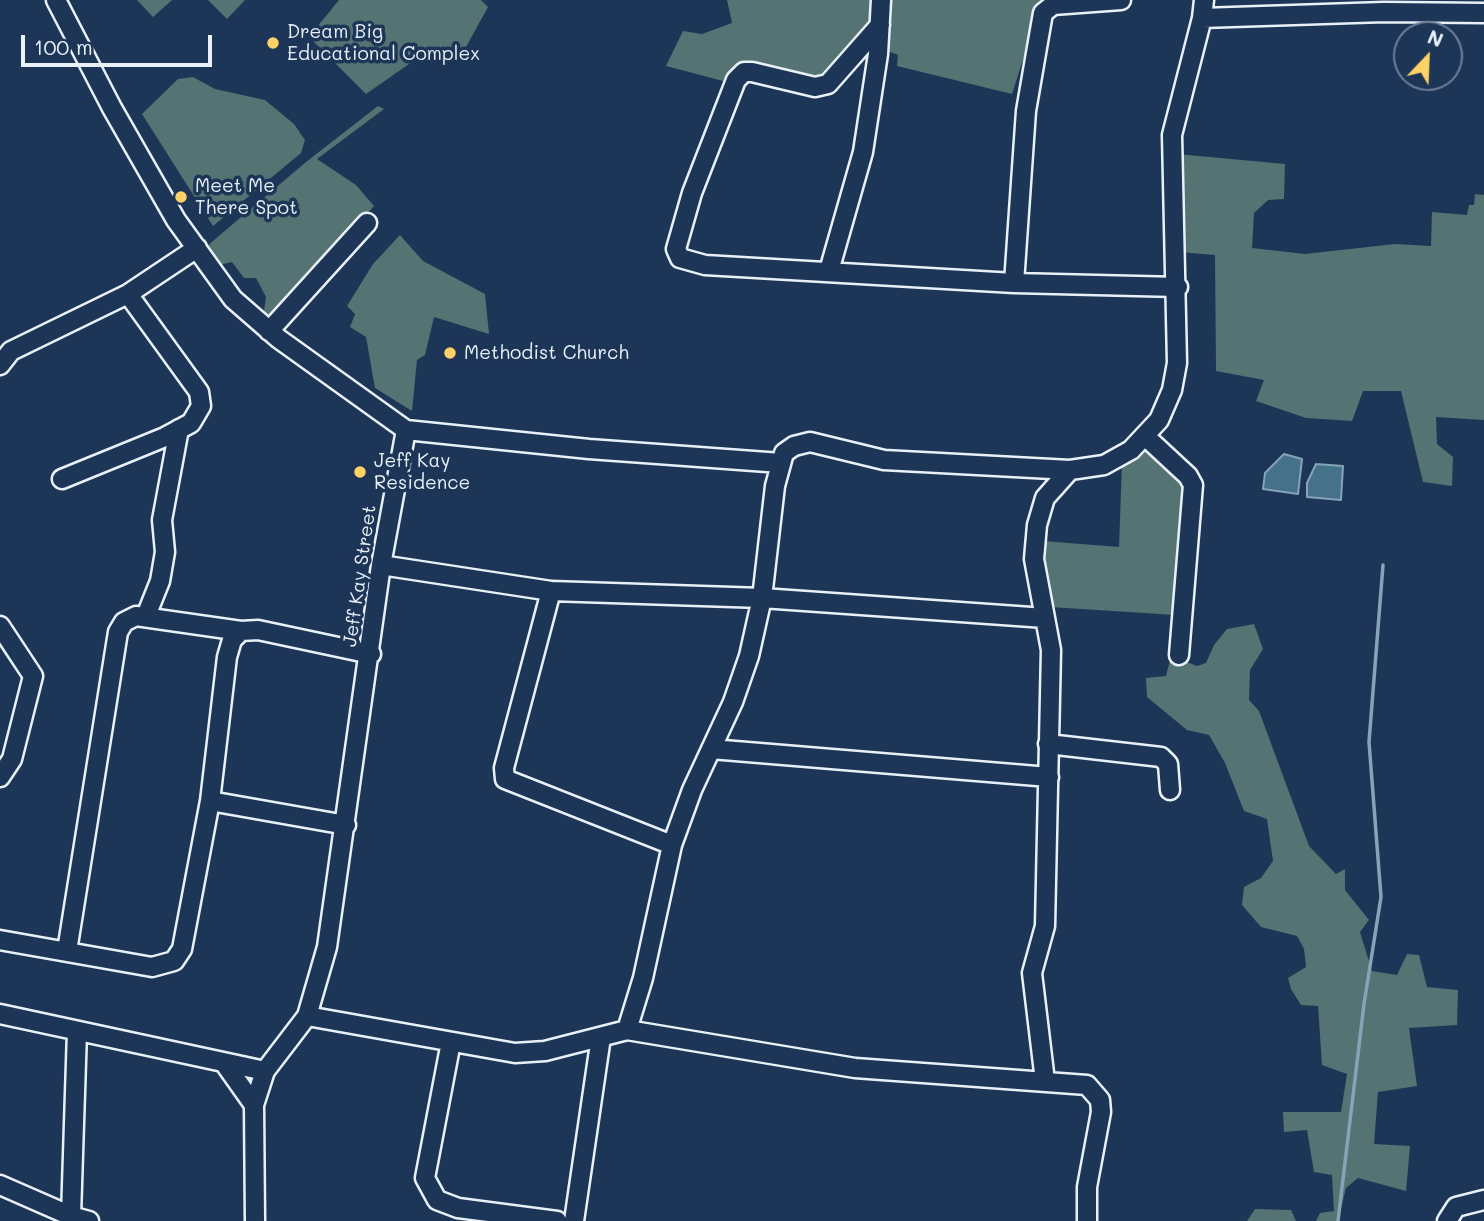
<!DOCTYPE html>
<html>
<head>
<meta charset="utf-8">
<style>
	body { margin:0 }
	#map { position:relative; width:1484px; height:1221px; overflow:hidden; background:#1d3557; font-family:Mali,sans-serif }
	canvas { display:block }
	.north { position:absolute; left:1393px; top:21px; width:70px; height:70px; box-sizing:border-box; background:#1d3557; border:2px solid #6e8097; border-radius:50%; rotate:23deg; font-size:19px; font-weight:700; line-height:28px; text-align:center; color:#e8f1f8 }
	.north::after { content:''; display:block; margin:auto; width:24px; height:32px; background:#ffd166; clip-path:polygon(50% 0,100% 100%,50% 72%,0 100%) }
	.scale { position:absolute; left:21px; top:35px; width:191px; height:32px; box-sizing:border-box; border:4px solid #e8f1f8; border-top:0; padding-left:9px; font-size:21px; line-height:24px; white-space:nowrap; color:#e8f1f8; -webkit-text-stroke:5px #1d3557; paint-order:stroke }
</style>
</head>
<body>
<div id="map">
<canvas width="1484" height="1221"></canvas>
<div class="north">N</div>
<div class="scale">100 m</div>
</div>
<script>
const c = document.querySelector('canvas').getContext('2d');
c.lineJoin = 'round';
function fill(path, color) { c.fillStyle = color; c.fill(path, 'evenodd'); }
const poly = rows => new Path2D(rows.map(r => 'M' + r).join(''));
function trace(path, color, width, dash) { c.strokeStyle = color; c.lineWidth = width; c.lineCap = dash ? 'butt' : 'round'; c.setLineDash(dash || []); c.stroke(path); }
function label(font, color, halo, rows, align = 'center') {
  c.font = font + ' Mali,sans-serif'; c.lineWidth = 7; c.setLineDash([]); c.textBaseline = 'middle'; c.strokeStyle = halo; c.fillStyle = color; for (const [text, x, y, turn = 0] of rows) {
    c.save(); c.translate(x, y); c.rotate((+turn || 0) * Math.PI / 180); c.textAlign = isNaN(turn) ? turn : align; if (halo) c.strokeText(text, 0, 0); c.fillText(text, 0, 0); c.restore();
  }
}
fill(poly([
	[137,0,172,0,153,17],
	[208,0,245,0,227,19],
	[339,0,481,0,488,7,466,47,422,55,366,94,309,37],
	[727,0,873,0,870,20,839,67,820,80,807,75,736,65,723,81,666,66,683,31,702,34,732,23],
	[886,0,1042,0,1012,94,897,66,898,55,885,50],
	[193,77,215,89,265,100,294,124,305,140,301,153,213,226,142,114,178,79],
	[378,106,384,109,317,159,356,185,374,206,268,324,263,318,266,297,256,278,244,278,232,262,219,265,207,246,306,162],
	[1177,154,1285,164,1284,199,1268,200,1254,213,1252,248,1305,254,1395,244,1431,246,1432,212,1467,215,1469,205,1474,205,1475,194,1484,195,1484,420,1436,417,1437,444,1453,457,1452,486,1423,482,1401,391,1363,391,1352,421,1306,418,1256,401,1264,380,1216,371,1215,255,1179,252],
	[400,235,423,261,485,294,489,334,434,317,425,355,417,360,412,411,375,388,366,337,350,327,355,314,347,306,373,264],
	[1149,448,1185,482,1175,615,1050,607,1042,557,1043,541,1119,547,1122,463,1137,451],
	[1254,624,1263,649,1250,670,1249,700,1259,711,1309,846,1336,874,1345,869,1345,890,1369,920,1360,932,1372,971,1397,975,1407,954,1419,955,1427,987,1458,990,1457,1025,1409,1028,1417,1086,1378,1092,1374,1144,1410,1146,1406,1191,1358,1178,1346,1188,1338,1221,1316,1221,1320,1213,1334,1211,1332,1175,1314,1172,1307,1130,1284,1132,1283,1112,1341,1112,1347,1074,1322,1065,1318,1006,1301,1005,1291,989,1288,978,1306,967,1304,949,1297,936,1261,927,1242,905,1244,887,1261,878,1273,861,1267,819,1244,811,1225,763,1209,735,1187,730,1147,697,1146,678,1166,676,1171,656,1197,666,1206,663,1214,645,1227,629],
	[1255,1209,1291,1210,1296,1221,1247,1221]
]), '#547372');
const water = poly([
	[1284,454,1302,459,1298,494,1263,489,1265,473,1284,454],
	[1316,464,1343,466,1341,500,1307,497,1307,483,1316,464]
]);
fill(water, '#45718b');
trace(water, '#86a4b7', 2);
trace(poly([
	[1338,1221,1364,1004,1381,897,1369,742,1383,565]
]), '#86a4b7', 3.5);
const minor = poly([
	[56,0,112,108,176,220,233,299,279,339,406,430,381,565,327,947,307,1016,265,1071,254,1105],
	[1202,18,1384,12,1484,13],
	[880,25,828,84,815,87,752,72,744,72,736,80,692,193,676,249,680,258,705,265,1014,283,1178,287],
	[829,271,863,152,878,54,881,0],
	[1014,283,1026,111,1043,13,1053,5,1121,0],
	[269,331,367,223],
	[0,365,11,351,128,294,197,248],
	[406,430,589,449,781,463],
	[1146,437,1188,476,1193,485,1179,655],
	[62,479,165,437,191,423,201,406,199,392,128,294],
	[381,565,551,591,762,598,1045,618],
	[551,591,504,768,505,779,672,845],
	[146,616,160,581,165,552,162,520,179,429],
	[0,626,33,676,12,759,0,777],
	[1048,744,1161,757,1168,764,1170,790],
	[711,749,1049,777],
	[346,825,210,801,227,657,232,640,241,631,258,630,371,654],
	[0,940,152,967,174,961,182,949,210,801],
	[67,951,118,632,124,622,136,616,241,631],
	[0,1014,265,1071],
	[307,1016,515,1053,545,1051,627,1030,643,978,672,845,692,790,733,702,749,656,762,598,775,486,784,453,794,446,810,442,884,460,1070,470,1104,465,1131,450,1159,420,1172,390,1177,363,1172,135,1202,18,1204,0],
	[627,1030,855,1068,1087,1085,1100,1100,1101,1112,1087,1187,1087,1221],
	[451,1042,425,1178,437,1200,458,1208,557,1221],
	[225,1064,254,1105,255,1221],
	[1045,1081,1032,973,1045,926,1051,650,1034,559,1037,525,1045,498,1070,470],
	[0,1185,71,1216,77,1031],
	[71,1216,89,1221],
	[574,1221,601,1037],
	[1447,1221,1456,1207,1484,1200]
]);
trace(minor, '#e8f1f8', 23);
trace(minor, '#1d3557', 18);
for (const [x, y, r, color] of [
	[273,43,7,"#ffd166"],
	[181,197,7,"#ffd166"],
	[450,353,7,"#ffd166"],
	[360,472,7,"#ffd166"]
]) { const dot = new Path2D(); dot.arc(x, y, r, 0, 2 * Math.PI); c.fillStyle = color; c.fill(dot); trace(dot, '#1d3557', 2.5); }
label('19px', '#e8f1f8', '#1d3557', [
	["Dream Big",287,32],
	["Educational Complex",287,54],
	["Meet Me",195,186],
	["There Spot",195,208],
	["Methodist Church",464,353],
	["Jeff Kay",374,461],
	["Residence",374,483]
], 'left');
label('19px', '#e8f1f8', '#1d3557', [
	["Jeff Kay Street",360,576,-82]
]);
</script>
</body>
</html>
